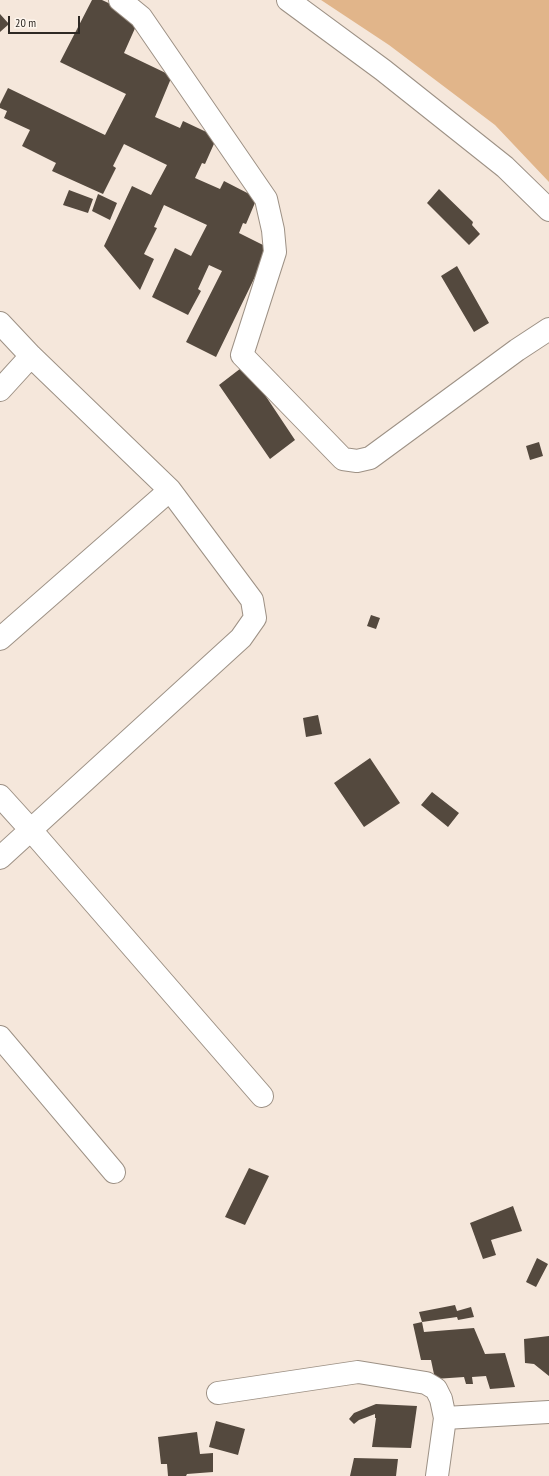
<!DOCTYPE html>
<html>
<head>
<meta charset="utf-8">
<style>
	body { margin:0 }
	#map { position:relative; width:549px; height:1476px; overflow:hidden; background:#f5e7db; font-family:"PT Sans Narrow",sans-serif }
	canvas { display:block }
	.scale { position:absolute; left:8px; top:16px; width:72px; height:18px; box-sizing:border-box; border:2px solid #2e2924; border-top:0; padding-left:5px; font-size:12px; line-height:14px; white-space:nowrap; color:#2e2924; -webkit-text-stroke:3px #fef6ee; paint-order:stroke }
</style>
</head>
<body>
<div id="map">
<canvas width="549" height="1476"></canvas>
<div class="scale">20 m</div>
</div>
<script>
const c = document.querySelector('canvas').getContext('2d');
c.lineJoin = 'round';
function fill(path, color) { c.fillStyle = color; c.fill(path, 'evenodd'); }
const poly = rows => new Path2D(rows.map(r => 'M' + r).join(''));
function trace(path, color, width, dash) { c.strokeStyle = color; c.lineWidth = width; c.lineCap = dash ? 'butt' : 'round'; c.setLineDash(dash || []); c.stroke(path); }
fill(poly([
	[321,0,549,0,549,182,495,125,389,45]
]), '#e1b58a');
fill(poly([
	[92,0,102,0,119,8,136,26,124,53,172,76,155,117,180,128,183,121,217,137,205,164,202,163,195,178,220,189,224,181,257,198,246,224,243,223,239,233,269,248,216,357,186,342,222,271,209,265,198,289,201,291,188,315,152,297,175,248,191,256,207,225,164,205,154,227,157,228,144,254,154,259,140,290,104,246,132,186,151,195,167,165,124,144,113,166,116,168,103,194,52,171,56,163,22,146,30,130,4,118,7,111,0,108,0,104,8,88,105,135,126,94,60,62],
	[0,14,9,24,0,32],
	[439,189,473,222,472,225,480,234,469,245,427,203],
	[69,190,93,199,88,213,63,205],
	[98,194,117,203,110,220,92,211],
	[457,266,489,323,474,332,441,276],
	[245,365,295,440,270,459,219,385],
	[539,442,543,456,530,460,526,446],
	[371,615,380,618,376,629,367,626],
	[318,715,322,734,306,737,303,718],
	[370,758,400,803,364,827,334,783],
	[432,792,459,813,448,827,421,805],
	[249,1168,269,1176,245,1225,225,1217],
	[513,1206,522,1231,491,1240,496,1255,483,1259,470,1223],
	[537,1258,548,1264,536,1287,526,1282],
	[455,1305,457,1311,471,1307,474,1317,458,1320,457,1317,422,1322,424,1332,474,1328,485,1354,505,1353,515,1387,490,1389,486,1376,472,1377,473,1384,466,1384,464,1377,435,1379,431,1360,421,1360,413,1324,422,1322,419,1312],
	[549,1336,549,1376,534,1364,525,1363,524,1339],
	[376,1404,417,1406,411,1448,372,1447,376,1418,375,1418,375,1414,359,1420,354,1424,349,1419,354,1413],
	[216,1421,245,1429,238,1455,209,1447],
	[197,1432,200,1454,213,1453,213,1472,187,1474,186,1476,168,1476,167,1464,161,1464,158,1437],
	[354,1458,398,1459,396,1476,350,1476]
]), '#54493e');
const minor = poly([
	[120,0,141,17,266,199,273,230,275,252,242,355,343,459,357,461,370,458,517,350,549,329],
	[288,0,383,70,505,167,549,210],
	[0,323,31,356,170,490,252,600,255,618,241,638,0,858],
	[0,390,31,356],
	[0,639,170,490],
	[0,796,30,829,262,1096],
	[0,1037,114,1172],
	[218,1393,358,1372,426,1383,436,1389,441,1399,445,1418,437,1476],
	[445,1418,549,1412]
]);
trace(minor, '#9d9185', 24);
trace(minor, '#fff', 22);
</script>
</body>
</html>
